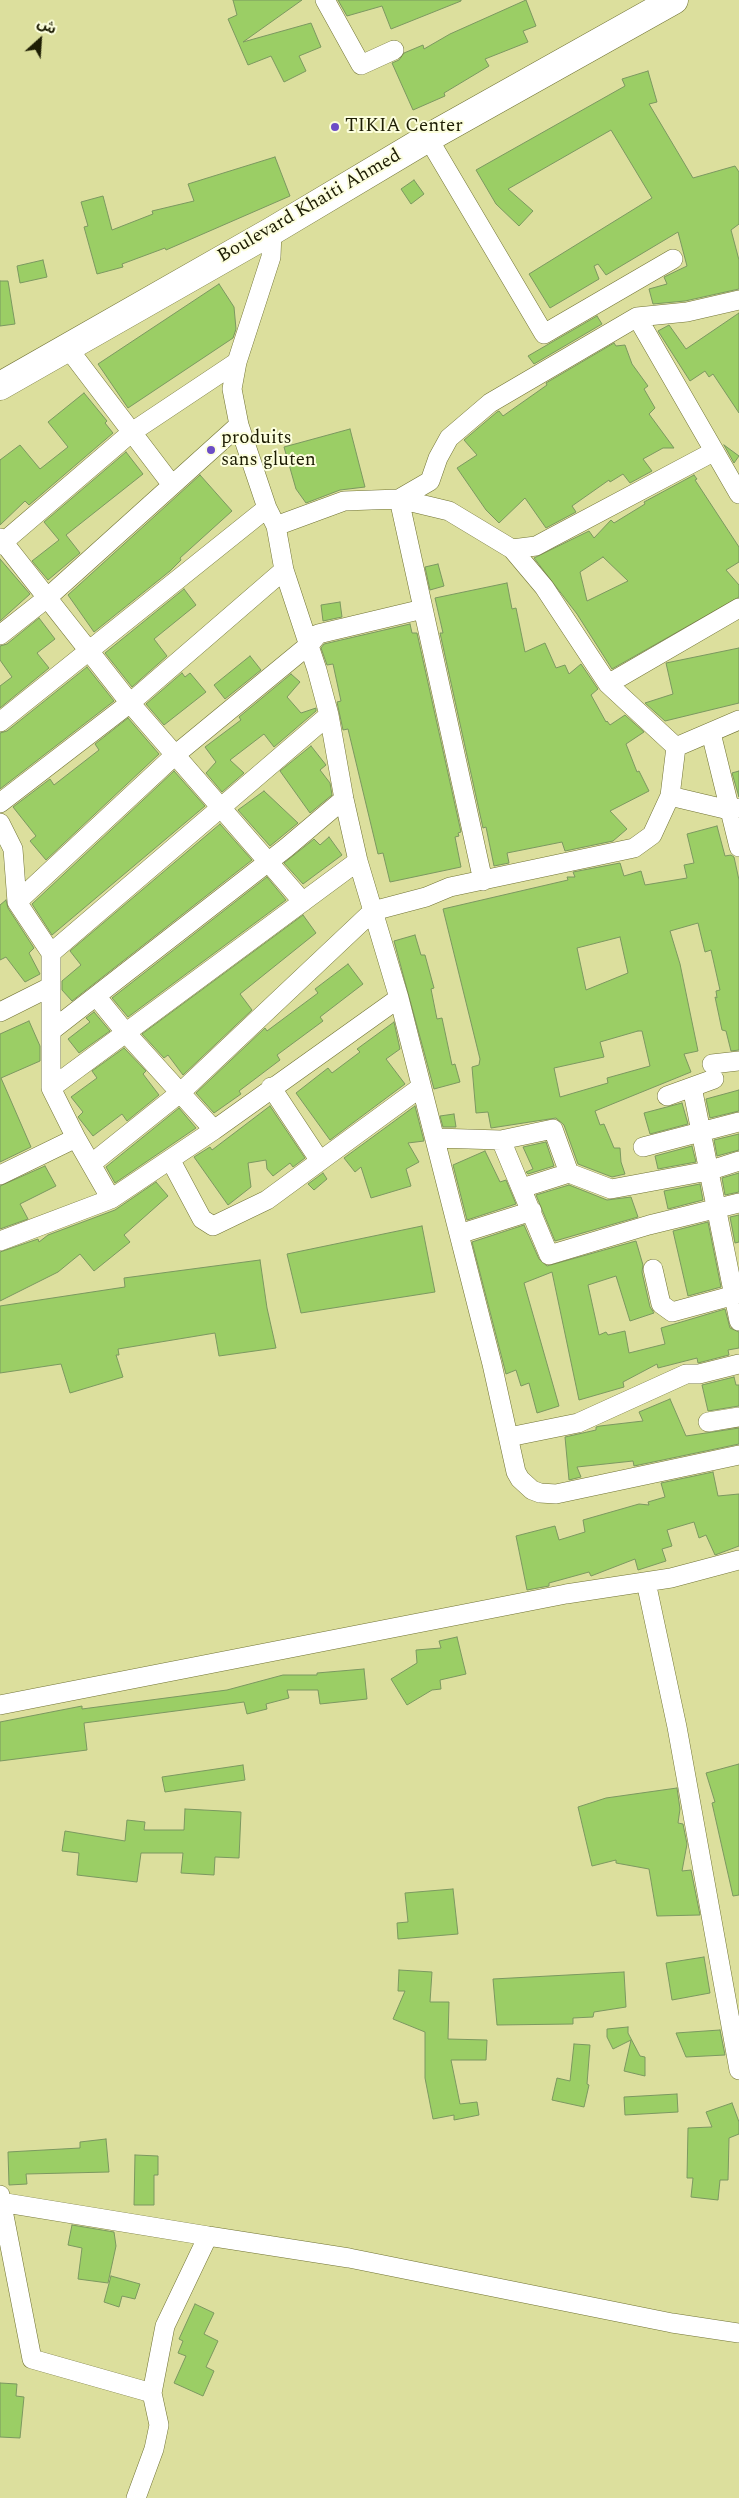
<!DOCTYPE html>
<html>
<head>
<meta charset="utf-8">
<style>
	body { margin:0 }
	#map { position:relative; width:739px; height:2498px; overflow:hidden; background:#dcdf9d; font-family:Spectral,"Noto Sans Arabic",serif }
	canvas { display:block }
	.north { position:absolute; left:15px; top:15px; width:50px; height:50px; -webkit-text-stroke:4px #fcfedd; paint-order:stroke; rotate:26deg; font-size:14px; font-weight:700; line-height:20px; text-align:center; color:#1d1d04 }
	.north::after { content:''; display:block; margin:auto; width:18px; height:22px; background:#1d1d04; clip-path:polygon(50% 0,100% 100%,50% 72%,0 100%) }
</style>
</head>
<body>
<div id="map">
<canvas width="739" height="2498"></canvas>
<div class="north">ش</div>
</div>
<script>
const c = document.querySelector('canvas').getContext('2d');
c.lineJoin = 'round';
function fill(path, color) { c.fillStyle = color; c.fill(path, 'evenodd'); }
const poly = rows => new Path2D(rows.map(r => 'M' + r).join(''));
function trace(path, color, width, dash) { c.strokeStyle = color; c.lineWidth = width; c.lineCap = dash ? 'butt' : 'round'; c.setLineDash(dash || []); c.stroke(path); }
function label(font, color, halo, rows, align = 'center') {
  c.font = font + ' Spectral,serif'; c.lineWidth = 4; c.setLineDash([]); c.textBaseline = 'middle'; c.strokeStyle = halo; c.fillStyle = color; for (const [text, x, y, turn = 0] of rows) {
    c.save(); c.translate(x, y); c.rotate((+turn || 0) * Math.PI / 180); c.textAlign = isNaN(turn) ? turn : align; if (halo) c.strokeText(text, 0, 0); c.fillText(text, 0, 0); c.restore();
  }
}
const building = poly([
	[233,0,302,0,243,42,311,23,321,47,299,56,306,71,284,82,271,56,248,65,228,19,237,15,233,0],
	[338,0,461,0,461,1,391,29,382,6,347,16,338,0],
	[526,0,536,26,523,31,528,42,485,59,489,66,444,93,445,96,413,110,392,63,399,60,404,53,423,45,424,49,450,34,526,0],
	[648,71,657,102,649,104,693,178,735,166,739,172,739,224,731,230,739,260,739,289,685,301,653,304,649,289,667,284,664,277,687,266,678,232,606,275,598,264,594,266,599,279,550,308,529,274,652,198,611,130,508,189,533,211,519,226,496,204,476,170,625,86,622,79,648,71],
	[275,157,290,196,166,250,165,248,122,264,123,267,97,274,84,227,88,226,81,202,103,196,112,230,153,214,152,211,194,201,188,184,275,157],
	[414,180,424,194,411,204,401,189,414,180],
	[43,260,47,277,20,283,17,266,43,260],
	[0,281,8,281,15,324,0,326,0,281],
	[219,284,234,307,236,329,233,338,128,408,98,364,219,284],
	[739,313,739,413,713,374,709,377,705,371,690,381,658,331,669,325,686,349,739,313],
	[597,316,602,324,534,364,528,356,597,316],
	[614,343,616,346,625,345,632,364,648,386,644,389,655,408,649,414,674,448,663,448,643,459,652,471,630,483,623,474,610,482,609,480,572,506,576,512,546,528,525,498,499,523,486,510,457,468,477,455,464,440,497,412,499,411,503,416,547,385,546,383,614,343],
	[84,393,107,421,105,423,113,433,29,505,25,501,0,525,0,460,20,445,40,469,68,447,48,422,84,393],
	[350,429,365,487,340,490,306,503,296,489,284,447,350,429],
	[724,445,739,456,734,463,724,445],
	[126,452,143,474,66,535,80,553,48,580,32,561,59,540,44,522,126,452],
	[200,475,232,511,180,558,181,560,170,571,94,632,68,595,200,475],
	[694,475,697,479,695,480,739,547,739,562,726,570,739,585,739,597,612,669,577,614,534,558,589,531,594,538,611,520,614,523,645,504,644,502,694,475],
	[603,557,628,581,587,601,580,572,603,557],
	[0,559,30,594,0,621,0,559],
	[438,564,444,586,430,590,425,567,438,564],
	[507,583,512,609,516,608,525,652,545,643,556,668,565,665,569,674,581,664,598,689,591,695,606,722,607,721,610,725,625,715,644,732,626,744,637,772,639,771,649,791,610,811,627,829,613,841,565,851,562,842,507,853,509,863,494,866,486,827,483,828,440,633,443,633,435,598,507,583],
	[184,589,196,605,154,639,167,656,132,687,105,653,184,589],
	[340,602,342,617,323,621,321,605,340,602],
	[39,618,55,639,37,653,49,668,0,708,0,686,12,677,0,660,0,646,7,644,39,618],
	[410,624,412,633,417,633,461,832,458,833,459,836,455,837,461,867,390,882,383,853,378,854,348,729,343,730,337,702,341,701,333,664,327,665,321,648,324,644,410,624],
	[739,648,739,703,665,721,645,703,673,694,666,663,739,648],
	[250,656,261,670,225,699,214,685,250,656],
	[87,667,114,701,0,789,0,733,7,731,87,667],
	[182,673,185,677,190,673,206,692,164,725,146,704,182,673],
	[291,674,300,682,287,697,301,713,316,708,316,711,274,747,264,734,230,760,244,773,222,792,206,773,216,762,205,747,241,720,239,717,291,674],
	[128,718,159,754,46,860,30,841,36,836,13,807,50,779,54,785,99,750,95,744,128,718],
	[311,746,326,765,320,770,330,783,332,795,310,813,280,771,311,746],
	[174,771,205,806,52,935,32,904,174,771],
	[739,771,739,797,732,773,739,771],
	[264,791,298,823,270,846,238,810,264,791],
	[220,824,252,860,72,1001,62,990,62,981,81,965,70,951,220,824],
	[717,826,725,856,731,855,734,857,739,880,739,1050,731,1051,726,1031,722,1030,715,997,717,998,716,991,720,990,711,950,705,952,698,923,670,931,680,964,698,1051,684,1054,691,1072,595,1111,600,1125,604,1124,614,1148,620,1148,621,1162,625,1174,612,1177,578,1164,564,1125,556,1118,491,1128,488,1112,476,1113,472,1067,479,1065,480,1059,443,909,568,880,567,877,575,877,573,872,620,863,624,876,641,871,645,885,687,878,684,865,694,863,687,834,717,826],
	[620,937,628,973,586,990,577,948,620,937],
	[638,1031,642,1031,650,1066,607,1078,608,1083,560,1097,554,1068,604,1057,600,1042,638,1031],
	[329,837,342,855,303,884,284,863,314,839,320,845,329,837],
	[267,877,286,900,128,1017,112,998,267,877],
	[6,900,8,908,34,948,29,953,40,974,25,982,6,957,0,960,0,905,6,900],
	[303,915,316,933,240,994,252,1010,183,1075,168,1055,164,1058,142,1034,303,915],
	[415,935,421,955,425,955,434,988,431,989,437,1019,442,1018,452,1065,455,1064,460,1082,434,1089,394,941,415,935],
	[348,964,363,984,320,1017,323,1021,277,1055,280,1060,239,1091,241,1094,214,1113,196,1093,265,1028,267,1031,318,993,315,989,348,964],
	[94,1012,110,1031,79,1053,68,1039,90,1022,86,1018,94,1012],
	[29,1021,40,1046,40,1061,1,1078,31,1147,0,1162,0,1034,29,1021],
	[394,1022,400,1049,386,1059,405,1084,330,1140,296,1093,328,1068,332,1073,360,1052,357,1049,394,1022],
	[124,1048,146,1071,143,1074,159,1095,127,1121,122,1114,93,1136,78,1117,83,1112,71,1097,97,1078,92,1071,124,1048],
	[739,1090,739,1111,710,1118,706,1099,739,1090],
	[682,1103,688,1124,650,1134,644,1113,682,1103],
	[270,1106,305,1158,293,1167,290,1163,273,1176,267,1169,266,1160,248,1163,251,1187,228,1205,194,1157,210,1147,212,1150,270,1106],
	[415,1106,424,1141,408,1143,419,1162,406,1169,411,1186,371,1198,361,1167,355,1172,344,1158,415,1106],
	[179,1108,196,1128,115,1183,106,1167,179,1108],
	[454,1114,456,1127,443,1127,440,1116,454,1114],
	[739,1134,739,1150,717,1156,714,1140,739,1134],
	[546,1142,554,1166,528,1174,526,1172,533,1169,523,1147,546,1142],
	[692,1146,696,1162,658,1169,655,1156,692,1146],
	[485,1151,500,1182,506,1180,516,1204,467,1220,453,1165,485,1151],
	[45,1166,56,1186,20,1204,28,1219,0,1229,0,1186,45,1166],
	[323,1173,327,1179,314,1190,308,1184,323,1173],
	[739,1173,739,1192,725,1195,722,1178,739,1173],
	[156,1182,168,1196,124,1235,130,1242,94,1271,80,1254,58,1272,0,1301,0,1252,38,1239,39,1242,48,1235,115,1210,156,1182],
	[700,1184,703,1200,668,1209,664,1191,700,1184],
	[569,1185,607,1200,631,1197,638,1217,555,1241,536,1195,569,1185],
	[739,1215,739,1242,735,1243,730,1217,739,1215],
	[708,1222,721,1287,688,1296,673,1231,708,1222],
	[524,1225,539,1259,547,1266,636,1241,643,1265,642,1272,650,1307,654,1313,630,1321,616,1276,588,1285,599,1335,606,1332,608,1335,625,1331,629,1353,665,1344,661,1328,725,1309,730,1328,739,1332,739,1348,728,1350,729,1355,698,1363,697,1358,658,1368,657,1364,623,1382,624,1387,579,1400,552,1272,524,1283,559,1406,537,1413,529,1383,521,1386,516,1370,506,1374,472,1242,524,1225],
	[422,1226,435,1292,301,1313,287,1254,422,1226],
	[260,1260,267,1308,276,1348,219,1356,215,1333,118,1349,119,1355,116,1355,123,1377,70,1393,61,1364,0,1373,0,1306,125,1287,124,1278,260,1260],
	[734,1377,736,1385,739,1385,739,1406,708,1411,702,1385,734,1377],
	[670,1399,686,1436,739,1428,739,1444,634,1466,633,1461,577,1467,581,1477,569,1480,565,1437,596,1430,596,1427,600,1426,643,1421,639,1412,670,1399],
	[713,1472,718,1496,739,1494,739,1546,715,1555,706,1535,699,1538,694,1522,667,1530,672,1546,662,1549,666,1561,638,1570,635,1559,591,1576,589,1572,549,1583,549,1586,527,1590,516,1536,555,1526,559,1540,585,1532,583,1520,639,1504,649,1505,648,1502,665,1497,661,1483,713,1472],
	[457,1637,466,1674,440,1680,441,1689,432,1690,407,1705,391,1679,417,1663,416,1650,441,1648,439,1641,457,1637],
	[364,1669,367,1699,320,1704,318,1690,287,1690,289,1698,266,1704,267,1709,247,1714,244,1702,84,1723,87,1750,0,1761,0,1722,82,1706,82,1709,227,1690,283,1675,317,1675,317,1673,364,1669],
	[739,1764,739,1895,733,1896,712,1803,715,1802,706,1773,739,1764],
	[243,1765,245,1780,165,1792,162,1777,243,1765],
	[677,1788,680,1809,678,1823,683,1824,687,1844,682,1871,691,1870,700,1915,657,1916,649,1869,616,1863,616,1860,592,1866,578,1807,606,1798,677,1788],
	[185,1809,241,1812,239,1858,215,1857,214,1875,181,1873,183,1853,141,1853,137,1882,77,1875,79,1853,62,1851,65,1831,125,1841,127,1820,145,1822,144,1830,184,1830,185,1809],
	[453,1889,458,1934,398,1939,397,1923,408,1922,405,1893,453,1889],
	[704,1957,710,1993,672,2000,666,1963,704,1957],
	[399,1970,432,1972,430,2002,449,2002,448,2039,487,2040,486,2060,451,2060,460,2104,477,2102,479,2115,454,2120,454,2115,433,2119,425,2078,425,2032,393,2019,405,1991,398,1991,399,1970],
	[624,1972,626,2007,594,2012,593,2017,573,2018,573,2024,497,2025,493,1979,624,1972],
	[628,2027,628,2033,640,2056,645,2057,645,2076,624,2071,631,2040,613,2049,607,2037,607,2029,628,2027],
	[720,2030,725,2055,686,2057,676,2033,720,2030],
	[574,2044,590,2045,587,2084,589,2085,584,2107,552,2100,557,2078,570,2081,574,2044],
	[677,2094,678,2112,625,2115,624,2097,677,2094],
	[732,2103,739,2122,739,2134,729,2138,728,2180,720,2180,718,2200,691,2197,693,2178,687,2178,688,2128,712,2127,706,2112,732,2103],
	[106,2139,109,2172,26,2174,27,2184,9,2185,8,2152,80,2148,80,2142,106,2139],
	[135,2155,158,2156,158,2175,154,2175,154,2205,134,2205,135,2155],
	[72,2225,114,2232,116,2246,108,2283,78,2279,82,2248,68,2245,72,2225],
	[111,2276,140,2284,135,2299,122,2296,119,2307,104,2302,111,2276],
	[195,2304,214,2313,204,2334,218,2341,206,2367,214,2371,203,2396,174,2383,186,2356,178,2353,183,2341,179,2339,195,2304],
	[0,2383,17,2384,16,2396,24,2397,20,2438,0,2437,0,2383]
]);
fill(building, '#9bce65');
trace(building, '#7b9860', 1);
const minor = poly([
	[325,0,361,65,394,50],
	[428,138,544,334,673,259],
	[272,231,271,257,237,362,232,389,239,425,267,508,276,526,284,570,317,670,329,715,344,799,358,861,399,998,492,1364,516,1472,520,1479,532,1490,540,1493,556,1494,739,1455],
	[637,317,739,494],
	[67,347,172,485],
	[0,538,130,703,303,902],
	[0,545,132,432,237,362],
	[512,549,536,546,549,539,713,452],
	[0,635,47,598,239,425],
	[608,684,739,608],
	[0,722,267,508],
	[711,733,739,847],
	[676,747,739,720],
	[670,796,729,810,739,808],
	[0,803,130,703,284,570],
	[0,823,13,849,17,902,51,953,51,1088,76,1138,111,1199,0,1241],
	[483,881,399,499,430,481,438,458,449,438,490,403,637,317,687,312,739,300],
	[17,902,175,755,310,644,318,634,423,609],
	[51,953,329,715],
	[96,996,126,1033,214,1130],
	[0,1012,50,987],
	[51,1031,286,848,344,799],
	[712,1064,739,1061],
	[271,1087,320,1161],
	[692,1087,739,1321],
	[51,1088,358,861],
	[667,1096,714,1079],
	[435,1138,501,1140,553,1129,569,1173],
	[501,1140,549,1255,649,1225,739,1203],
	[643,1147,739,1122],
	[171,1161,202,1219,213,1226,267,1200,421,1087],
	[91,1164,181,1092,373,911,426,897,450,887,634,848,652,835,670,796,676,747,608,684,544,587,512,549,449,511,399,499,344,501,276,526],
	[0,1175,76,1138],
	[522,1188,569,1173,611,1189,708,1171,739,1161],
	[111,1199,214,1130,399,998],
	[459,1234,532,1211],
	[653,1269,661,1304,672,1312,739,1294],
	[708,1422,739,1417],
	[509,1437,578,1423,686,1374,699,1374,739,1364],
	[646,1582,677,1727,739,2070],
	[0,1705,566,1594,671,1578,739,1560],
	[0,2195,32,2359,152,2393],
	[0,2202,208,2236],
	[136,2498,154,2449,159,2425,152,2393,165,2326,208,2236,349,2258,672,2323,739,2333]
]);
const trunk = poly([
	[0,386,272,231,428,138,674,0]
]);
trace(minor, '#717334', 20);
trace(trunk, '#717334', 29);
trace(minor, '#fff', 19);
trace(trunk, '#fff', 28);
for (const [x, y, r, color] of [
	[335,127,5,"#6c4dc6"],
	[211,450,5,"#6c4dc6"]
]) { const dot = new Path2D(); dot.arc(x, y, r, 0, 2 * Math.PI); c.fillStyle = color; c.fill(dot); trace(dot, '#fcfedd', 2); }
label('19px', '#1d1d04', '#fcfedd', [
	["TIKIA Center",345,127],
	["produits",221,439],
	["sans gluten",221,461]
], 'left');
label('19px', '#1d1d04', '#fcfedd', [
	["Boulevard Khaiti Ahmed",310,207,-30]
]);
</script>
</body>
</html>
